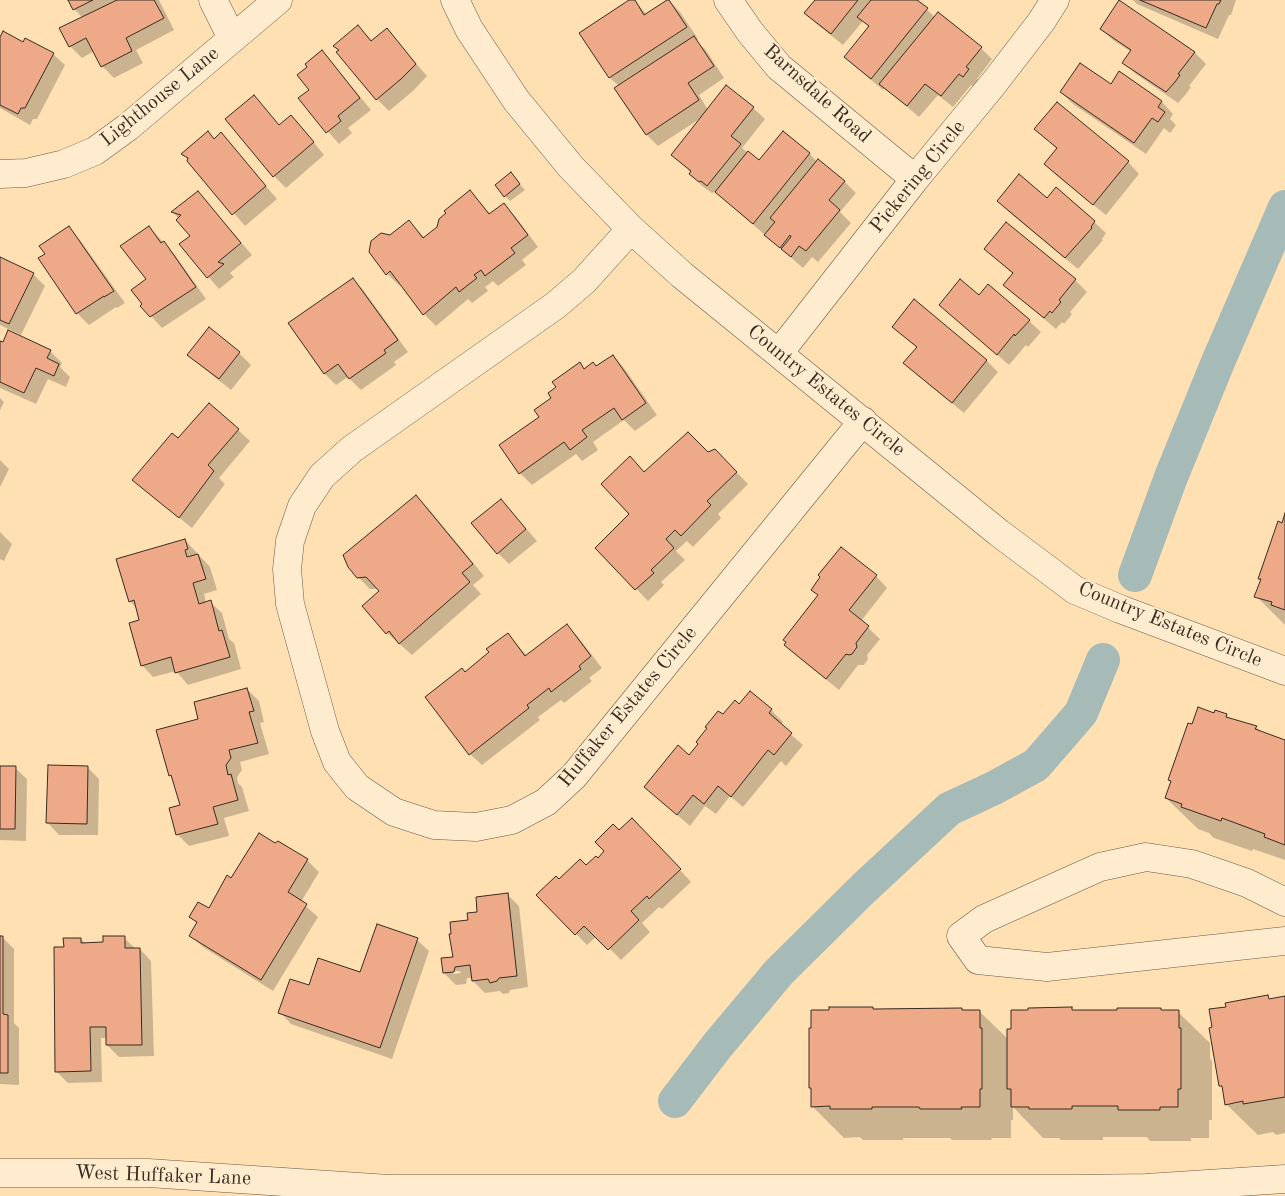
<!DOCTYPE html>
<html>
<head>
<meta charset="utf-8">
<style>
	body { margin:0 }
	canvas { display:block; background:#ffe0b3 }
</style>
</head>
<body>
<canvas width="1285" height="1196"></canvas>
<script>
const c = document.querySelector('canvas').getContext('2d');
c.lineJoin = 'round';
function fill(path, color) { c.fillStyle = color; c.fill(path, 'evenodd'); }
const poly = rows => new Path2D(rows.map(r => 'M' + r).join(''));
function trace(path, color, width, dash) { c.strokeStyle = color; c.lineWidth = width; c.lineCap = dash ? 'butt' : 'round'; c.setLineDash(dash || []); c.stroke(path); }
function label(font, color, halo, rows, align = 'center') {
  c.font = font + ' "Old Standard TT",serif'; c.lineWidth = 4.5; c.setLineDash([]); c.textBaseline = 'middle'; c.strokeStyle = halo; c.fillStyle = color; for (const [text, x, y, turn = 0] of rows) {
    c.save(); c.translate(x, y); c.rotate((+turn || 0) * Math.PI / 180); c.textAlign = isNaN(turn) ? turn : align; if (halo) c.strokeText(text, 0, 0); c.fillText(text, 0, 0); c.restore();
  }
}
fill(poly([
	[69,0,159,0,174,30,136,50,143,63,114,78,102,66,94,51,82,58,70,46,83,18,74,9],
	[631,0,634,0,647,15,668,0,680,12,698,39,696,41,705,49,724,78,699,95,708,110,753,108,765,119,742,148,748,153,760,162,809,153,817,162,844,181,856,193,840,212,851,223,818,262,812,257,803,268,720,196,714,192,712,193,702,186,691,174,692,173,672,155,701,118,658,146,647,135,619,86,610,78,581,33],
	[817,0,919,0,918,2,935,17,981,48,992,59,977,79,980,82,975,88,971,85,953,107,938,95,919,117,885,88,883,90,857,68,846,57,870,28,863,21,843,45,818,25,806,13],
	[1133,0,1236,0,1231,15,1229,15,1218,39,1137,4],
	[358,26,373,42,387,30,427,76,413,91,389,111,377,99,335,46],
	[1101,29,1194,52,1206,64,1189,86,1191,87,1186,94,1178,103,1136,74,1124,63,1131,52,1113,40],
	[0,40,24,44,53,54,65,65,37,119,33,119,30,125,0,108],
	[322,52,333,64,371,110,348,128,352,133,339,144,299,98,310,90],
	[1119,73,1162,102,1173,114,1170,119,1176,125,1170,133,1164,128,1146,154,1073,104,1061,92,1111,86],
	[254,96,280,126,303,129,324,155,286,188,274,176,227,119],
	[1036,129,1128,162,1139,174,1106,215,1057,176,1046,164,1058,150],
	[208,133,215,140,221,134,277,199,245,226,183,154],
	[511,174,525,190,510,201,505,196],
	[470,191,491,215,503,205,515,216,538,247,522,260,526,265,498,286,493,281,485,287,488,291,472,303,468,299,436,326,424,314,401,284,399,285,387,274,390,237,409,222,425,238,438,227],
	[198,192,252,255,230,273,234,277,219,289,181,245,192,236,173,212],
	[1047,199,1094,222,1106,233,1102,239,1103,240,1078,269,1010,213,998,201],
	[149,227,175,255,206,299,162,328,151,316,148,280],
	[69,228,80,240,125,303,117,308,116,307,89,325,77,313,47,254],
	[986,249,1075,280,1087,292,1070,312,1072,314,1064,324,1062,322,1056,329,1017,296,1005,285,1013,274],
	[0,258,33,274,45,286,21,335,0,325],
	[353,279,364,291,408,352,394,362,396,365,361,390,348,377,336,385,324,373],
	[979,297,1029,321,1041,332,1028,347,1026,345,1009,365,940,305],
	[894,327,986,360,998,372,964,413,916,374,904,363,917,348],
	[8,332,50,351,62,363,60,367,70,377,66,387,48,379,36,404,0,388,0,343,3,344],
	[239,353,251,365,231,390,201,366,189,355],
	[613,356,624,368,657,415,635,431,624,420,593,442,598,450,582,461,576,454,532,485,520,473,500,445,540,417,553,398,580,364,585,369,596,368],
	[0,398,4,402,0,410],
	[238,430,250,441,219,478,225,484,192,528,146,491,134,480],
	[715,450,748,484,718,514,721,518,693,547,687,541,676,551,685,560,661,582,664,585,648,601,597,548,631,514,645,473],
	[0,460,9,469,0,487],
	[416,497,428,508,484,576,473,585,481,594,412,655,387,633,380,591,378,589,370,589,358,577],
	[501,500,537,541,509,564,498,553],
	[1285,517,1285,625,1256,596,1262,581,1259,578],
	[0,532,12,544,4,561,0,559],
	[185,540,210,567,217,590,204,594,206,603,210,602,222,613,229,639,234,643,241,669,188,685,176,671,153,677,142,665,141,621,137,609,130,601],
	[876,576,887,588,861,621,880,639,867,655,868,659,864,665,858,665,839,690,797,656,785,645,819,596,812,589],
	[567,626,578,637,602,668,589,678,592,681,564,703,561,700,538,717,540,720,482,765,470,754,465,673,491,653,508,634,527,656],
	[247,689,259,701,264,722,260,723,269,754,240,762,242,770,237,777,238,783,242,787,249,811,224,818,229,836,189,846,178,835,181,806,174,780,170,775,200,719],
	[740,705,771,710,783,722,780,725,803,745,786,766,781,761,743,807,730,796,716,814,705,806,690,826,645,787,690,757,723,716],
	[1215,715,1226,715,1231,720,1256,727,1262,732,1285,741,1285,860,1253,849,1252,851,1214,838,1209,833,1198,829,1166,798,1172,782,1169,780,1192,726],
	[87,767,99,779,98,835,59,835,48,823],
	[0,768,15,768,27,779,26,841,0,840],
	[644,831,691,882,662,909,659,907,642,923,650,932,621,960,597,936,587,945,538,895,559,881,598,860,606,851,619,832],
	[278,842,307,860,319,872,301,902,318,917,273,991,203,947,191,936,198,924,190,917,209,910,232,879],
	[508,895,519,906,528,987,510,990,509,993,503,994,500,991,485,993,473,981,473,978,467,978,466,984,456,985,444,973,455,958,469,921],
	[453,971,460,971,461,973,453,974],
	[0,937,3,938,14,949,14,1023,19,1028,19,1085,0,1084],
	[124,938,136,949,140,949,151,961,154,1056,119,1057,107,1045,107,1038,101,1038,102,1082,68,1083,56,1071,65,948,81,939,86,944,104,943],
	[417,940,429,951,392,1059,291,1024,280,1012,309,987,361,974],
	[1267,997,1271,1000,1285,997,1285,1133,1276,1135,1273,1132,1258,1135,1226,1104,1224,1089,1221,1086,1213,1028,1227,1008],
	[1071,1008,1075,1012,1160,1009,1163,1012,1178,1012,1210,1043,1210,1059,1212,1061,1212,1120,1209,1120,1209,1138,1191,1138,1191,1141,1150,1141,1147,1137,1103,1137,1103,1140,1061,1140,1059,1138,1043,1138,1013,1107,1013,1120,1011,1120,1011,1138,991,1138,992,1140,952,1140,950,1138,903,1138,903,1140,863,1140,860,1137,844,1138,813,1107,812,1090,810,1088,918,1011,961,1009,964,1011,979,1011,1009,1040]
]), '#0003');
trace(poly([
	[1135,575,1171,477,1218,362,1285,207],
	[675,1101,717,1046,779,972,864,888,949,809,994,788,1036,765,1081,713,1103,660]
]), '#a6bab8', 34);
const building = poly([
	[68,0,93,0,73,10,68,0],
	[117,0,154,0,164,18,126,38,132,51,101,67,86,38,69,47,59,28,117,0],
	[629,0,635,0,644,15,667,0,669,0,687,27,609,78,579,33,629,0],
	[815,0,858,0,831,34,804,13,815,0],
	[871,0,917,0,928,8,871,79,844,57,869,26,857,17,871,0],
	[1119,0,1195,52,1178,74,1180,75,1175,82,1166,92,1122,63,1131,50,1100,29,1119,0],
	[1140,0,1221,0,1219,4,1217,4,1206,28,1140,0],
	[938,12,982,47,966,67,969,69,963,77,959,74,941,96,925,84,907,106,879,84,938,12],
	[358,25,371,41,387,28,416,64,401,79,376,100,336,52,339,50,333,46,358,25],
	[3,31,23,42,25,38,54,53,25,108,21,108,18,114,0,105,0,37,3,31],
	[694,36,714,66,688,83,699,100,646,135,614,88,694,36],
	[322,50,360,98,338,116,341,121,326,133,298,98,309,90,297,75,307,67,305,64,322,50],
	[1080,63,1111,84,1119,71,1162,101,1158,107,1165,112,1158,122,1152,118,1134,143,1060,92,1080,63],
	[726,85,754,107,731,136,741,144,707,186,701,181,699,182,689,174,691,171,671,155,726,85],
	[254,95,279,125,291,115,314,142,273,177,225,119,254,95],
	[1057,102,1129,161,1093,205,1044,164,1057,148,1034,129,1057,102],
	[208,131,214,139,221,132,266,186,232,215,187,161,188,158,181,154,208,131],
	[783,131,810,153,753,224,715,192,748,151,759,160,783,131],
	[818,159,845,181,829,200,840,210,806,251,799,246,791,257,781,249,791,237,790,235,780,248,764,235,775,222,770,218,818,159],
	[511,172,520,184,504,197,495,185,511,172],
	[1019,174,1047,198,1056,187,1095,221,1091,227,1092,228,1065,258,997,201,1019,174],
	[470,190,489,214,504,203,528,235,511,248,515,253,485,276,481,270,474,275,477,278,459,292,456,287,423,315,390,271,386,275,369,252,371,241,381,233,390,235,409,220,423,238,437,227,439,219,446,213,444,211,470,190],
	[198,191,241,243,218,262,224,264,207,278,179,244,190,236,176,220,181,215,171,212,198,191],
	[1006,222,1076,279,1059,300,1061,302,1052,313,1050,311,1044,318,1003,285,1013,273,984,249,1006,222],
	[69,226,114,291,104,297,104,296,76,314,38,258,45,254,39,246,69,226],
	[149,226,161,243,164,241,196,287,150,317,140,306,142,304,131,290,146,279,120,246,149,226],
	[0,257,34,273,9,324,0,320,0,257],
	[353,278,398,340,384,350,386,353,349,379,338,364,324,374,288,323,353,278],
	[960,279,979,295,988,284,1030,320,1015,336,1014,334,997,355,939,305,960,279],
	[914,299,987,360,952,403,903,363,917,347,892,327,914,299],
	[209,327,240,352,219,379,187,355,209,327],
	[8,330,51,350,47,358,59,364,54,376,36,368,24,393,0,382,0,341,3,342,8,330],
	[613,355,646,403,622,420,614,408,582,430,587,437,570,450,564,442,519,474,499,445,539,417,534,410,551,398,548,393,556,387,552,382,580,362,584,369,593,362,596,366,613,355],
	[209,403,239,429,208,465,214,471,179,518,132,480,172,433,178,438,209,403],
	[688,432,708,452,715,449,737,472,707,501,711,505,681,536,675,530,666,539,674,548,651,570,654,573,635,590,595,548,629,514,601,484,630,456,644,472,688,432],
	[416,495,473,564,462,573,470,582,399,644,389,631,386,634,362,606,379,591,366,577,357,578,348,567,343,555,416,495],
	[501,499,526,529,497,554,471,523,501,499],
	[1285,513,1285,610,1271,605,1272,602,1254,597,1261,579,1258,579,1278,521,1282,523,1285,513],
	[185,539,188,549,185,550,187,557,198,554,206,579,193,583,199,604,211,600,219,631,222,630,230,657,175,673,171,657,141,666,129,623,139,620,134,600,129,602,116,559,185,539],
	[841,547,877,575,849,610,869,626,856,643,857,647,852,654,849,655,846,654,826,679,784,645,786,642,783,640,818,595,811,590,820,577,818,575,841,547],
	[567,624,591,656,579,666,581,669,551,692,549,688,527,705,529,708,469,755,425,697,462,668,465,672,489,652,486,649,508,633,525,656,567,624],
	[247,688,254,711,249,712,258,743,229,750,231,758,226,765,228,775,231,774,238,800,213,807,218,824,176,835,169,808,180,805,171,775,169,776,156,730,198,719,194,702,247,688],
	[750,691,772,709,769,713,792,733,774,755,768,750,731,797,718,786,704,804,693,795,677,815,644,787,678,745,689,755,698,744,696,742,707,728,705,727,718,711,723,714,735,700,739,704,750,691],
	[1198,707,1214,713,1215,710,1227,714,1226,717,1257,726,1255,729,1285,740,1285,845,1264,837,1265,834,1222,818,1221,821,1181,807,1182,804,1165,798,1171,781,1168,780,1188,723,1192,724,1198,707],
	[48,765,88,766,87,824,46,823,48,765],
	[0,766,16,766,15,829,0,829,0,766],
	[632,818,681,869,649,899,647,896,631,911,639,920,608,950,584,926,575,935,536,895,556,876,559,879,580,859,586,865,596,856,598,858,604,851,595,842,613,824,619,830,632,818],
	[259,833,275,843,278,841,308,859,288,892,307,904,261,980,189,936,197,922,189,917,198,902,209,908,227,875,231,878,259,833],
	[508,893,517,976,499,978,497,981,490,983,488,979,472,981,470,965,455,967,454,972,443,973,441,958,453,957,449,934,451,934,450,922,468,920,467,913,477,912,476,897,508,893],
	[377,924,418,938,380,1048,278,1013,290,979,309,985,318,958,360,972,377,924],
	[0,936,3,936,3,1014,8,1015,8,1073,0,1073,0,936],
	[103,936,125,936,125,948,140,948,142,1045,106,1045,106,1027,90,1027,91,1071,55,1072,54,947,64,947,63,938,81,938,81,943,103,942,103,936],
	[1268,995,1269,999,1285,996,1285,1097,1243,1104,1243,1101,1225,1105,1222,1086,1219,1086,1209,1028,1212,1027,1209,1009,1226,1007,1225,1003,1268,995],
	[829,1007,873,1007,873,1009,962,1008,962,1010,980,1010,980,1028,982,1028,982,1089,980,1089,980,1107,961,1107,962,1109,920,1109,919,1107,872,1107,872,1109,830,1109,830,1106,811,1107,811,1088,809,1088,809,1028,811,1028,811,1010,829,1010,829,1007],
	[1072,1007,1072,1010,1117,1010,1117,1008,1161,1008,1161,1010,1179,1010,1179,1028,1181,1028,1181,1089,1178,1089,1178,1107,1160,1107,1160,1110,1118,1110,1118,1106,1072,1106,1072,1109,1029,1109,1029,1107,1011,1107,1011,1089,1007,1089,1007,1029,1011,1029,1011,1010,1028,1010,1028,1008,1072,1007]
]);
fill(building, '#eea989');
trace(building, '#382c21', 1);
const minor = poly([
	[213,0,232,38],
	[455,0,469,29,516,100,571,167,631,229,682,275,999,533,1075,590,1120,609,1285,671],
	[728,0,750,32,779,67,915,179],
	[0,174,26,173,64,164,95,151,128,127,278,0],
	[631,229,584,281,556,305,352,449,322,476,302,506,290,541,287,569,290,604,325,731,337,762,357,787,394,812,434,825,476,827,512,820,546,802,574,776,863,421],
	[779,353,915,179,994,83,1041,22,1055,0],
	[1285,902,1247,883,1192,864,1146,857,1100,867,984,919,961,936,978,960,1047,967,1285,941],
	[0,1173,148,1173,389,1189,1079,1189,1146,1188,1285,1179]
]);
trace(minor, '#6a5946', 29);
trace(minor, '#ffebce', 28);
label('20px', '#382c21', '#ffebce', [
	["Barnsdale Road",817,94,42],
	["Lighthouse Lane",160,97,-39],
	["Pickering Circle",918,177,-51],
	["Country Estates Circle",826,391,39],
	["Country Estates Circle",1170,625,22],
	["Huffaker Estates Circle",628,707,-50],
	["West Huffaker Lane",163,1176,2]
]);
</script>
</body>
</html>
